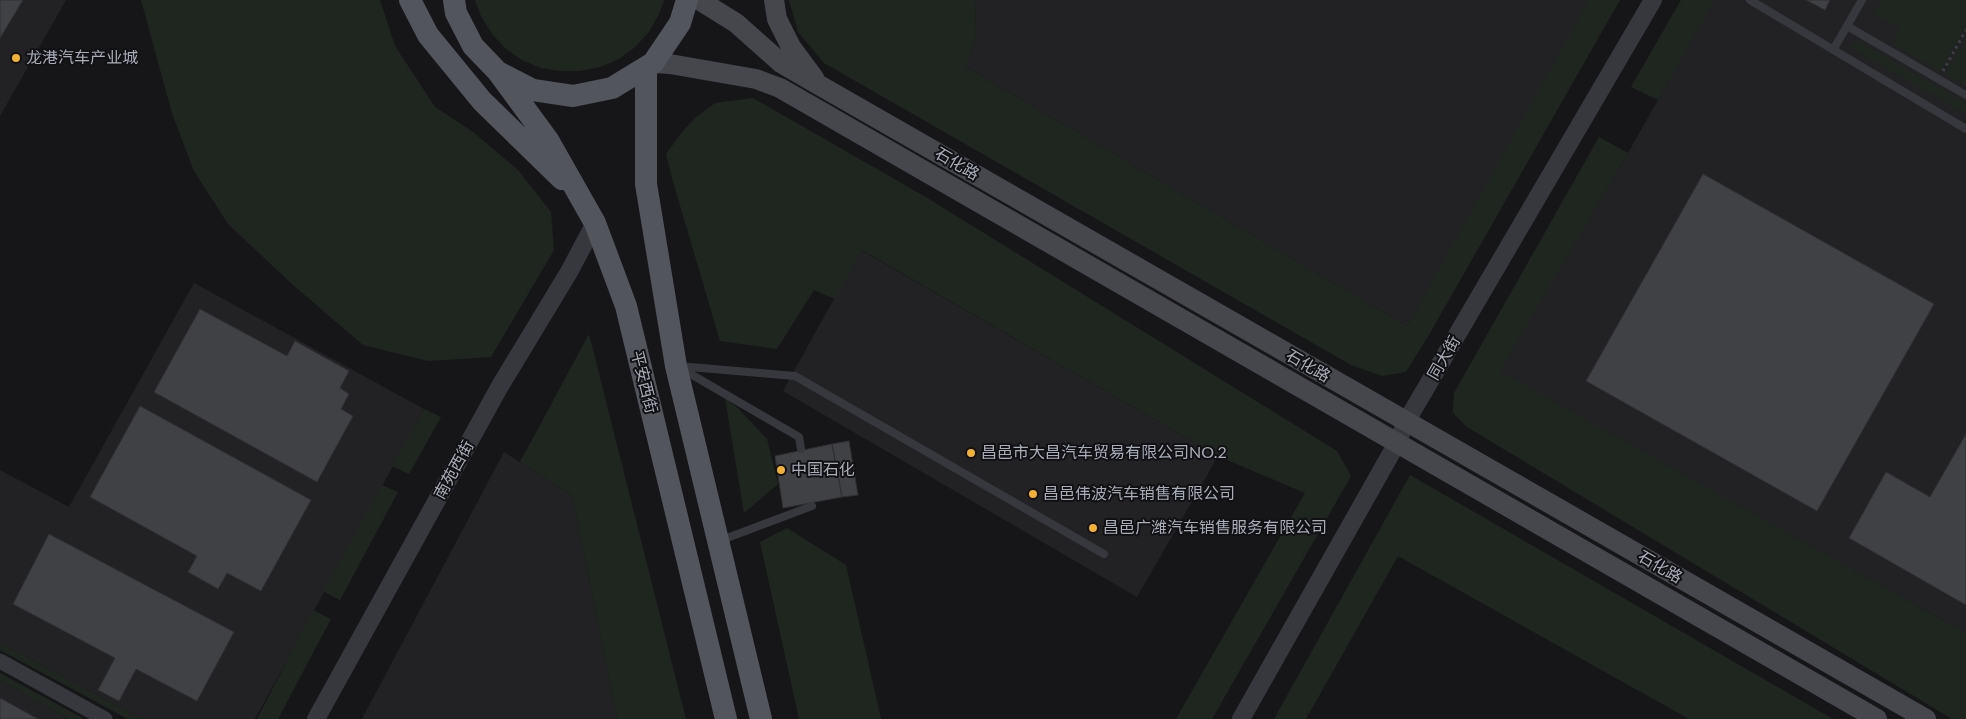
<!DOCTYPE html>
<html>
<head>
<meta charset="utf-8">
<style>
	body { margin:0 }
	canvas { display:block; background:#161618 }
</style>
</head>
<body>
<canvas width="1966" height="719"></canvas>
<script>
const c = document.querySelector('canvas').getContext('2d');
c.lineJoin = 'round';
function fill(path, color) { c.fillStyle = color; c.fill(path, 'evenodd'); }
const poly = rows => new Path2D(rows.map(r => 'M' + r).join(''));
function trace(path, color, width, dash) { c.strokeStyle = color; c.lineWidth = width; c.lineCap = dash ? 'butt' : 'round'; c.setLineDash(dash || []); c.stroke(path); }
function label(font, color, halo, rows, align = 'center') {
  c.font = font + ' Lato,"Noto Sans SC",sans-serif'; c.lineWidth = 4; c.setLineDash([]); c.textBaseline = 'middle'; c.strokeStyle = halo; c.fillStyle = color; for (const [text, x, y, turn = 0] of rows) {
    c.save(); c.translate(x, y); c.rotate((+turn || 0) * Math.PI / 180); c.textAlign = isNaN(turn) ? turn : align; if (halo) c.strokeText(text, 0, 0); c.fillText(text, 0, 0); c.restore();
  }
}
fill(poly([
	[0,0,66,0,0,116],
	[975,0,1593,0,1407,326,966,67,976,37],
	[1714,0,1966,0,1966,633,1499,371,1628,153],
	[861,250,1218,456,1137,597,783,391],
	[194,283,424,409,255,719,142,719,0,643,0,470,69,507],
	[504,452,572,495,617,719,362,719],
	[0,680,69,719,0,719]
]), '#222225');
fill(poly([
	[141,0,380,0,395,46,435,107,473,132,518,170,551,212,554,250,491,357,428,361,363,345,293,285,228,224,194,171,172,113],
	[475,0,664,0,659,14,649,32,635,47,619,59,600,67,580,71,560,71,541,68,522,60,505,48,492,34,481,16],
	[789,0,975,0,976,37,966,67,1407,326,1589,0,1620,0,1430,333,1406,372,1382,376,1351,365,824,63,798,32],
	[1681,0,1715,0,1658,100,1631,87],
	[1881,0,1966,0,1966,27,1940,72,1892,43,1900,28,1873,14],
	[1966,37,1966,87,1945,74],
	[1856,40,1966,103,1966,114,1851,48],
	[753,98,924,196,1337,451,1351,476,1212,719,1176,719,1305,493,1218,456,862,250,835,299,814,290,777,349,720,341,672,178,666,154,682,132,696,117,715,103],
	[1599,137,1628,153,1500,371,1966,633,1966,719,1952,719,1467,427,1453,413,1454,393],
	[589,334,686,719,617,719,572,495,520,462],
	[725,398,739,409,767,439,778,484,744,513],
	[424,409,441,417,409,474,392,466],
	[1410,475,1833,719,1689,719,1398,556,1306,719,1274,719],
	[382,485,398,492,340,600,323,591],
	[787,528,846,565,881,719,799,719,760,542],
	[313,610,331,619,278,719,257,719],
	[0,643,142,719,128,719,0,650],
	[0,673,84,719,69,719,0,680]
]), '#1e261f');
const building = poly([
	[0,0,23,0,0,38,0,0],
	[1806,0,1830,0,1825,10,1806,0],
	[1703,174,1934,304,1817,511,1586,381,1703,174],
	[200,309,287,356,295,341,349,371,340,388,349,394,341,409,353,416,317,482,154,392,200,309],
	[140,406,311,500,261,591,227,573,218,589,188,572,197,556,90,497,140,406],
	[1966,434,1966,605,1849,538,1886,472,1930,497,1966,434],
	[849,441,858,495,842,497,832,444,849,441],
	[832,444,842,497,783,508,775,456,832,444],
	[49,534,234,632,197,701,136,669,119,701,98,690,115,658,13,604,49,534],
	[0,698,38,719,0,719,0,698]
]);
fill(building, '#404145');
trace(building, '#303034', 1);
trace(poly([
	[1943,71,1966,30]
]), '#3d3f44', 3, [2.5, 4]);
trace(poly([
	[1750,0,1966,129],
	[1847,26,1966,95],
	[1833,50,1862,0],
	[678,366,795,376,1104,554],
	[682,369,799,437,801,449],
	[719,541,812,506]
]), '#37383d', 8);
trace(poly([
	[0,661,105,719]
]), '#37383d', 15);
trace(poly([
	[316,719,500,386,569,272,595,223],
	[1241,719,1397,443,1406,422,1653,0]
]), '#37383d', 18);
trace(poly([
	[699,0,736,23,781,63,819,85,1926,719],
	[774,0,777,19,791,47,814,78],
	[653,63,670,64,756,79,780,88,1877,719]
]), '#45474d', 20);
trace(poly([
	[410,0,428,35,482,101,562,179],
	[454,0,456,13,473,46,498,72,533,90,573,96,612,88,653,63,680,23,687,0],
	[646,68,646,184,676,366,761,719],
	[498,72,548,140,595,223,626,306,726,719]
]), '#53555c', 22);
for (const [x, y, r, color] of [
	[16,58,5,"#f2b134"],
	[971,453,5,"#f2b134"],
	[781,470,5,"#f2b134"],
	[1033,494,5,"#f2b134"],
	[1093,528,5,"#f2b134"]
]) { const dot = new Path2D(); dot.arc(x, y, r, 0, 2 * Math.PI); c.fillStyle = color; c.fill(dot); trace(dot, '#111113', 2); }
label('16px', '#a8adb8', '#111113', [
	["龙港汽车产业城",26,58],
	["昌邑市大昌汽车贸易有限公司NO.2",981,453],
	["中国石化",791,470],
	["昌邑伟波汽车销售有限公司",1043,494],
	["昌邑广潍汽车销售服务有限公司",1103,528]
], 'left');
label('16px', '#a8adb8', '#111113', [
	["石化路",957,164,30],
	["同大街",1444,358,-60],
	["石化路",1308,366,30],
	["平安西街",644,382,76],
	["南苑西街",454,470,-61],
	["石化路",1660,567,30]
]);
</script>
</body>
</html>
